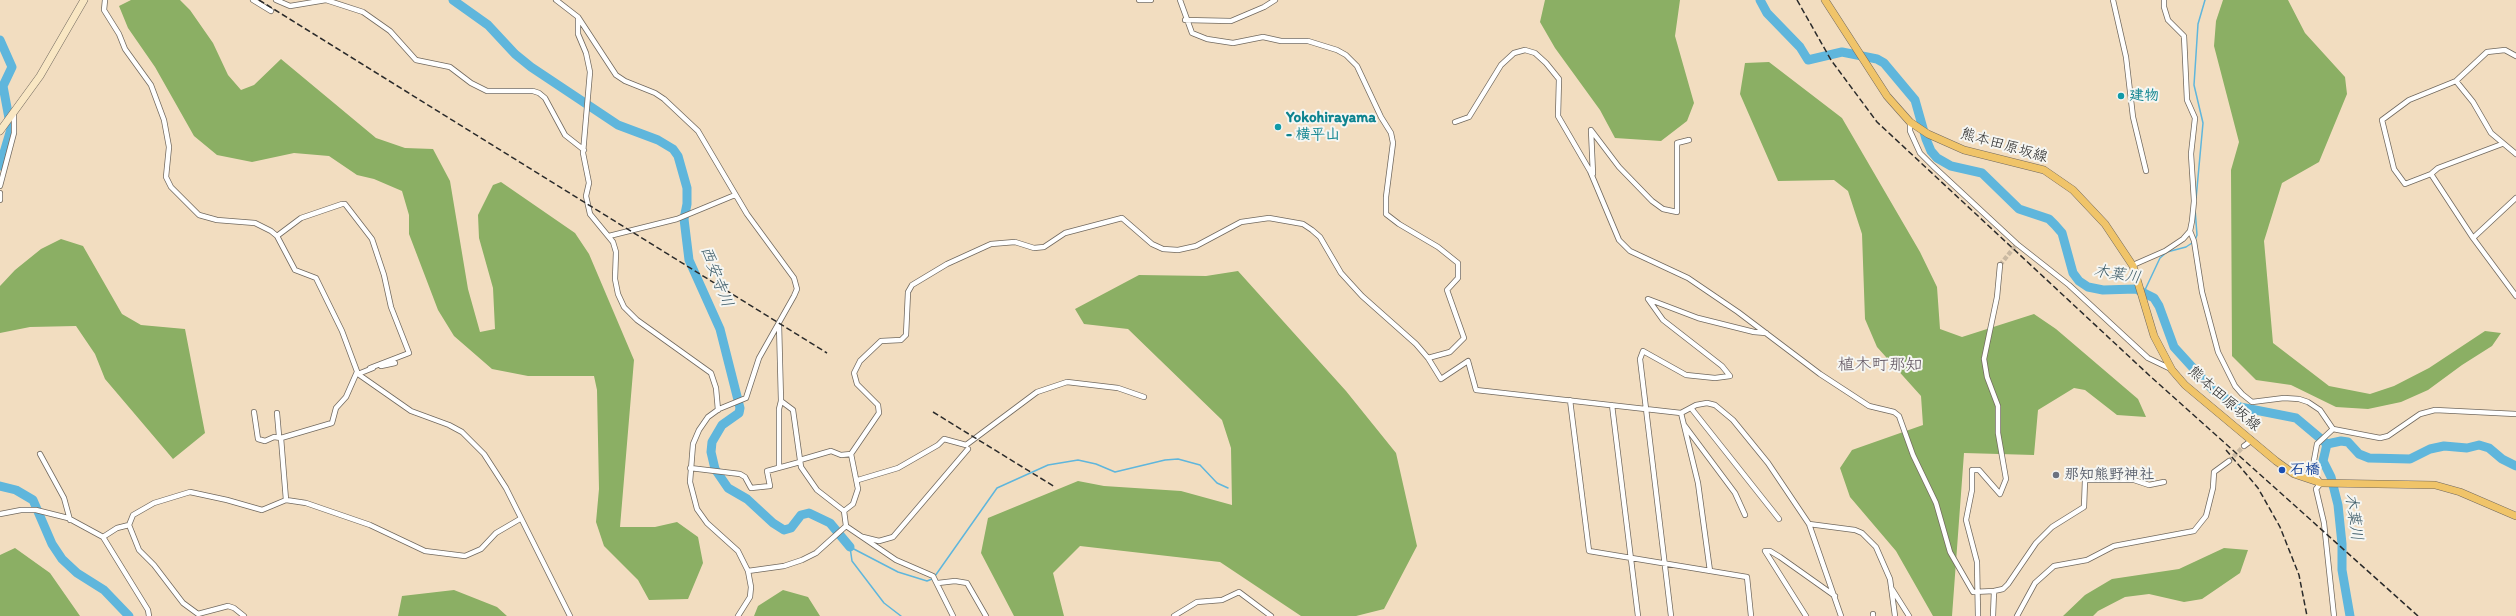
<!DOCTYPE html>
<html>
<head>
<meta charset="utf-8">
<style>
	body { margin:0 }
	canvas { display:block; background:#f2ddc0 }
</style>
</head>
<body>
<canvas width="2516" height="616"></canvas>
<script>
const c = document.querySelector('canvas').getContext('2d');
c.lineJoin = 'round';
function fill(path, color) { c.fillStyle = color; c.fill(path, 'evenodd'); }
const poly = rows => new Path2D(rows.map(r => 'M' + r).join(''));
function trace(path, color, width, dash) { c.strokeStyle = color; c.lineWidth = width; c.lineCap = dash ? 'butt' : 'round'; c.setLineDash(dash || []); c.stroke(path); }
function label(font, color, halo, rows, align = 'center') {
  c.font = font + ' Itim,"Klee One",sans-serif'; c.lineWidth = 4; c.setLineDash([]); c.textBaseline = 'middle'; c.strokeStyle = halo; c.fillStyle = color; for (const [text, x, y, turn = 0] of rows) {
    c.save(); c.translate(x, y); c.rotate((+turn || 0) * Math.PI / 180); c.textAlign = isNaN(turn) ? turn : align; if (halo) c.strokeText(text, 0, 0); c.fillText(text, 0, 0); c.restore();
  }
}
fill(poly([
	[131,0,180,0,190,10,213,43,228,75,241,90,254,85,281,59,376,138,405,148,433,149,450,181,468,289,480,332,495,329,493,288,479,238,478,215,493,185,501,182,575,233,589,254,634,360,620,527,655,527,677,522,698,537,703,563,688,599,649,600,638,580,604,546,596,522,599,489,597,390,594,376,528,376,492,369,454,336,438,310,409,234,409,215,402,191,374,179,357,175,329,156,294,153,252,162,217,155,194,136,155,67,128,28,119,6],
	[1545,0,1680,0,1675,36,1694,103,1687,121,1661,141,1615,138,1600,110,1555,48,1540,22],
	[2223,0,2288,0,2305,33,2345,77,2347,94,2319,162,2282,183,2264,241,2273,343,2329,386,2370,394,2394,386,2429,368,2485,331,2501,333,2492,346,2462,365,2428,390,2401,402,2368,409,2336,407,2291,385,2256,380,2232,356,2231,170,2239,142,2214,46,2216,21],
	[1769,62,1842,118,1920,252,1937,287,1940,329,1962,337,2034,314,2056,329,2138,399,2146,417,2117,415,2085,390,2074,388,2038,410,2034,455,1964,453,1952,616,1933,616,1896,551,1850,497,1840,468,1852,450,1923,425,1921,396,1877,347,1865,319,1862,234,1848,191,1834,180,1778,181,1740,94,1745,63],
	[61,239,83,246,122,314,141,325,185,329,205,433,173,459,105,379,95,354,76,326,30,327,0,333,0,286,15,270,41,249],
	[1238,271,1346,391,1396,453,1417,546,1384,609,1356,616,1301,616,1220,562,1080,546,1053,573,1064,616,1014,616,981,553,988,518,1078,481,1104,486,1181,491,1232,505,1231,448,1222,420,1128,329,1084,324,1075,309,1139,275,1206,276],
	[15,548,50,573,80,616,0,616,0,555],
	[2224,548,2248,550,2240,573,2202,599,2184,602,2149,594,2125,597,2098,611,2093,616,2063,616,2085,595,2112,579,2179,569],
	[454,590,497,607,507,616,398,616,402,596],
	[783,590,808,597,820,616,754,616,758,606]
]), '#8baf64');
trace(poly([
	[2196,199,2203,123,2194,85,2198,24,2205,0],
	[2195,240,2197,235,2195,209],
	[2144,292,2160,258,2167,252,2186,247,2192,243],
	[935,576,997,488,1048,465,1078,460,1096,464,1115,472,1165,460,1178,459,1200,465,1217,483,1228,488],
	[901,616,884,603,852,561,850,547,898,572,927,581,932,579]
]), '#5fb6dc', 1.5);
trace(poly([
	[453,0,488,25,515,54,531,67,618,125,658,140,673,149,678,156,687,188,687,204,684,219,689,260,720,329,740,408,739,413,722,425,712,442,711,452,715,469,728,488,747,499,773,523,784,530,791,528,801,515,809,513,830,523,850,547],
	[1760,0,1767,13,1800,47,1808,60,1842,52,1877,59,1884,63,1915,100,1926,139,1931,151,1937,158,1951,166,1982,173,2019,209,2049,219,2055,225,2062,233,2073,273,2079,281,2088,287,2103,290,2136,289,2154,298,2159,306,2174,347,2214,391,2240,407,2296,418,2327,444,2323,461,2331,477,2338,505,2342,544,2342,570,2350,616],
	[0,40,12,67,3,86,11,129,0,166],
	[2327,444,2341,441,2348,442,2359,454,2369,458,2410,459,2430,449,2444,446,2467,448,2479,445,2489,448,2502,459,2516,466],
	[0,486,16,490,33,500,52,544,62,559,77,573,104,590,129,616]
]), '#5fb6dc', 9);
trace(poly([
	[2000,265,2017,244],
	[2229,461,2244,446]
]), '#cab9a2', 4.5, [4.5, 2]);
const street = poly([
	[105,0,104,10,119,34,125,49,151,85,164,120,169,147,166,177,171,187,199,215,217,220,255,223,271,231,277,236,295,270,316,278,342,331,358,374,411,411,449,425,462,432,484,454,506,488,570,616],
	[253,0,271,11],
	[276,0,290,6,326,0,363,12,390,31,416,60,450,67,471,83,487,91,533,91,539,93,545,98,565,135,584,150],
	[556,0,578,17,616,75,625,81,655,93,664,99,698,131,747,214,794,278,797,289,794,296,759,358,746,398,719,409,708,417,699,430,693,444,690,482,697,509,707,523,738,551,748,571,751,587,750,597,738,616],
	[1139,0,1151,0],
	[1180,0,1192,33,1207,39,1233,43,1263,37,1281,41,1308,41,1337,50,1346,55,1357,66,1381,117,1391,133,1393,143,1386,197,1386,214,1399,224,1438,247,1458,263,1458,278,1447,290,1464,338,1450,352,1428,358],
	[2113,0,2126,57,2133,117,2146,171],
	[578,19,578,34,586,53,590,72,583,153,589,183,586,196,590,214,613,242,616,252,615,279,618,294,624,307,637,320,711,373,716,388,718,410],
	[1185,20,1231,21,1264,7,1275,0],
	[2456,81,2473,102,2491,133,2516,154],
	[1455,122,1469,117,1501,65,1514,53,1525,50,1535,53,1546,63,1559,79,1558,116,1590,171,1619,240,1630,251,1688,278,1738,312,1820,374,1869,406,1894,412,1899,416,1913,455,1936,503,1950,552,1973,592,1994,591,2003,589,2008,584,2036,543,2052,527,2084,507,2085,480,2134,480,2149,485,2164,482],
	[1910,122,1910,131,1920,153,1933,166,2017,244,2069,285,2148,358,2171,369],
	[2502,144,2438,168,2431,174,2405,184,2394,169,2382,120,2409,100,2456,81,2487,52,2505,50,2516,56],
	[1593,174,1591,130,1619,167,1652,201,1663,209,1677,212,1677,143,1689,140],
	[2431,174,2473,238,2516,296],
	[0,186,14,133,14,115],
	[0,193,0,200],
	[2190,231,2194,241,2202,292,2218,352,2235,386,2242,394,2252,402,2284,398,2299,399,2308,402,2320,410,2333,429,2380,438,2388,436,2420,414,2435,410,2516,414],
	[277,236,301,218,342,204,345,204,372,239,384,275,391,307,409,353,370,368],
	[609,236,677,219,735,195],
	[2473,238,2516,198],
	[2133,265,2165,251,2183,239,2190,231,2192,221,2194,201,2191,154,2195,118,2187,100,2184,36,2168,20,2164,7,2164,0],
	[779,324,781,401,779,409,779,467],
	[381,366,395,363,384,365],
	[358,374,373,368],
	[1570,400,1589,551,1747,577,1751,616],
	[781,401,793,410,801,467,817,490,844,511,846,526],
	[1612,405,1638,616],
	[1691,408,1779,519],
	[254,412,258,439,265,441,274,437,281,438],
	[277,413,279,436],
	[1681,413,1698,483,1710,571],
	[1685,426,1735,493,1745,515],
	[2333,429,2317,444,2312,471,2321,483,2316,489,2324,523,2334,616],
	[2244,446,2252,440],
	[40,454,64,498,70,520],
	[800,460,831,451,841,455,851,454],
	[690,468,740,474,745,477,751,488,770,486,767,471,800,462],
	[858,480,898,468,938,445,944,439,966,445,1037,392,1067,382,1118,388,1144,397],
	[286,500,281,438,332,423,336,408,346,397,357,372],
	[844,511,853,504,858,489,851,454,879,413,878,405,857,384,854,373,860,361,881,341,901,340,906,335,908,292,912,285,947,264,991,244,1015,242,1034,248,1044,247,1065,233,1122,218,1152,244,1163,249,1178,250,1196,246,1241,222,1269,218,1303,224,1312,230,1320,237,1341,273,1362,296,1416,344,1428,358,1441,379,1468,361,1476,390,1681,413,1696,405,1707,403,1715,405,1733,420,1768,463,1809,524,1841,616],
	[0,514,21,510,36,510,68,518,103,537,148,610,149,616],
	[1809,524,1855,530,1862,533,1876,547,1890,579,1895,616],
	[846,526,896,560,933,576,953,616],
	[103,537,117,528,129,525],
	[863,537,879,541,893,537,968,449],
	[748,571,784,566,802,560,816,553,846,526],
	[938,583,955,581,967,583,986,616],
	[1892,589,1909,616],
	[1873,614,1873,616],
	[244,616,234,608,228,606,198,614,183,603,154,565,139,550,129,525,133,515,154,503,190,492,227,500,262,510,286,500,306,503,370,525,425,551,465,556,481,549,496,533,520,519],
	[1174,616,1197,602,1222,600,1239,592,1271,616],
	[1671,616,1640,359,1643,351,1686,375,1715,378,1730,376,1722,366,1663,320,1648,299,1698,318,1754,332,1766,333],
	[1806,616,1765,551,1770,551,1780,557,1835,596],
	[1978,616,1977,562,1966,520,1972,490,1972,470,1979,470,2000,494,2006,479,1998,433,1998,406,1987,377,1984,359,1997,297,2000,265],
	[1993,616,1994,591],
	[2017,616,2035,583,2054,566,2087,560,2114,546,2194,531,2206,516,2213,488,2214,472,2229,461]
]);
const secondary = poly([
	[0,131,40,76,84,0]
]);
const primary = poly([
	[1825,0,1887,96,1910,122,1928,134,1964,150,2044,170,2073,190,2105,224,2133,266,2154,336,2172,370,2185,385,2276,461,2294,474,2321,483,2435,485,2460,492,2516,516]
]);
trace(street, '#71695f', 6);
trace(secondary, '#71695f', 8);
trace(primary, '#71695f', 8);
trace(street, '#fff', 4.5);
trace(secondary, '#f9e7c3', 7);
trace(primary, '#f0c469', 7);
trace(poly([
	[259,0,827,353],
	[1797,0,1831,60,1877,122,2150,376,2418,616],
	[933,412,1055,487],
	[2226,450,2258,488,2280,527,2299,575,2307,616]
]), '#2b2b2b', 1.5, [6, 3]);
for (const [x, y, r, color] of [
	[2121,96,4,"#0f9aa8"],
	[1278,127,4,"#0f9aa8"],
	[2282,470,4,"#1a4fb4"],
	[2056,475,4,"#6b7280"]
]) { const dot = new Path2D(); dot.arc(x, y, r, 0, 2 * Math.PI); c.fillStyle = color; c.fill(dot); trace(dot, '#f6f6f2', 1.5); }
label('bold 15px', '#0d838f', '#f6f6f2', [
	["建物",2129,96],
	["Yokohirayama",1286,118],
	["- 横平山",1286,135]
], 'left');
label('15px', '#2b2b2b', '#f6f6f2', [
	["熊本田原坂線",2004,146,16],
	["熊本田原坂線",2224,399,41]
]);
label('bold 15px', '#164399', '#f6f6f2', [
	["石橋",2290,470]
], 'left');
label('bold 15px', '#5b616d', '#f6f6f2', [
	["那知熊野神社",2064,475]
], 'left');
label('italic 16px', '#3d5c69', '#f6f6f2', [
	["木葉川",2117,275,9],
	["西安寺川",716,277,69],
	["木葉川",2353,517,82]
]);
label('17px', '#605460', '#f6f6f2', [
	["植木町那知",1880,366]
]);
</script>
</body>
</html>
